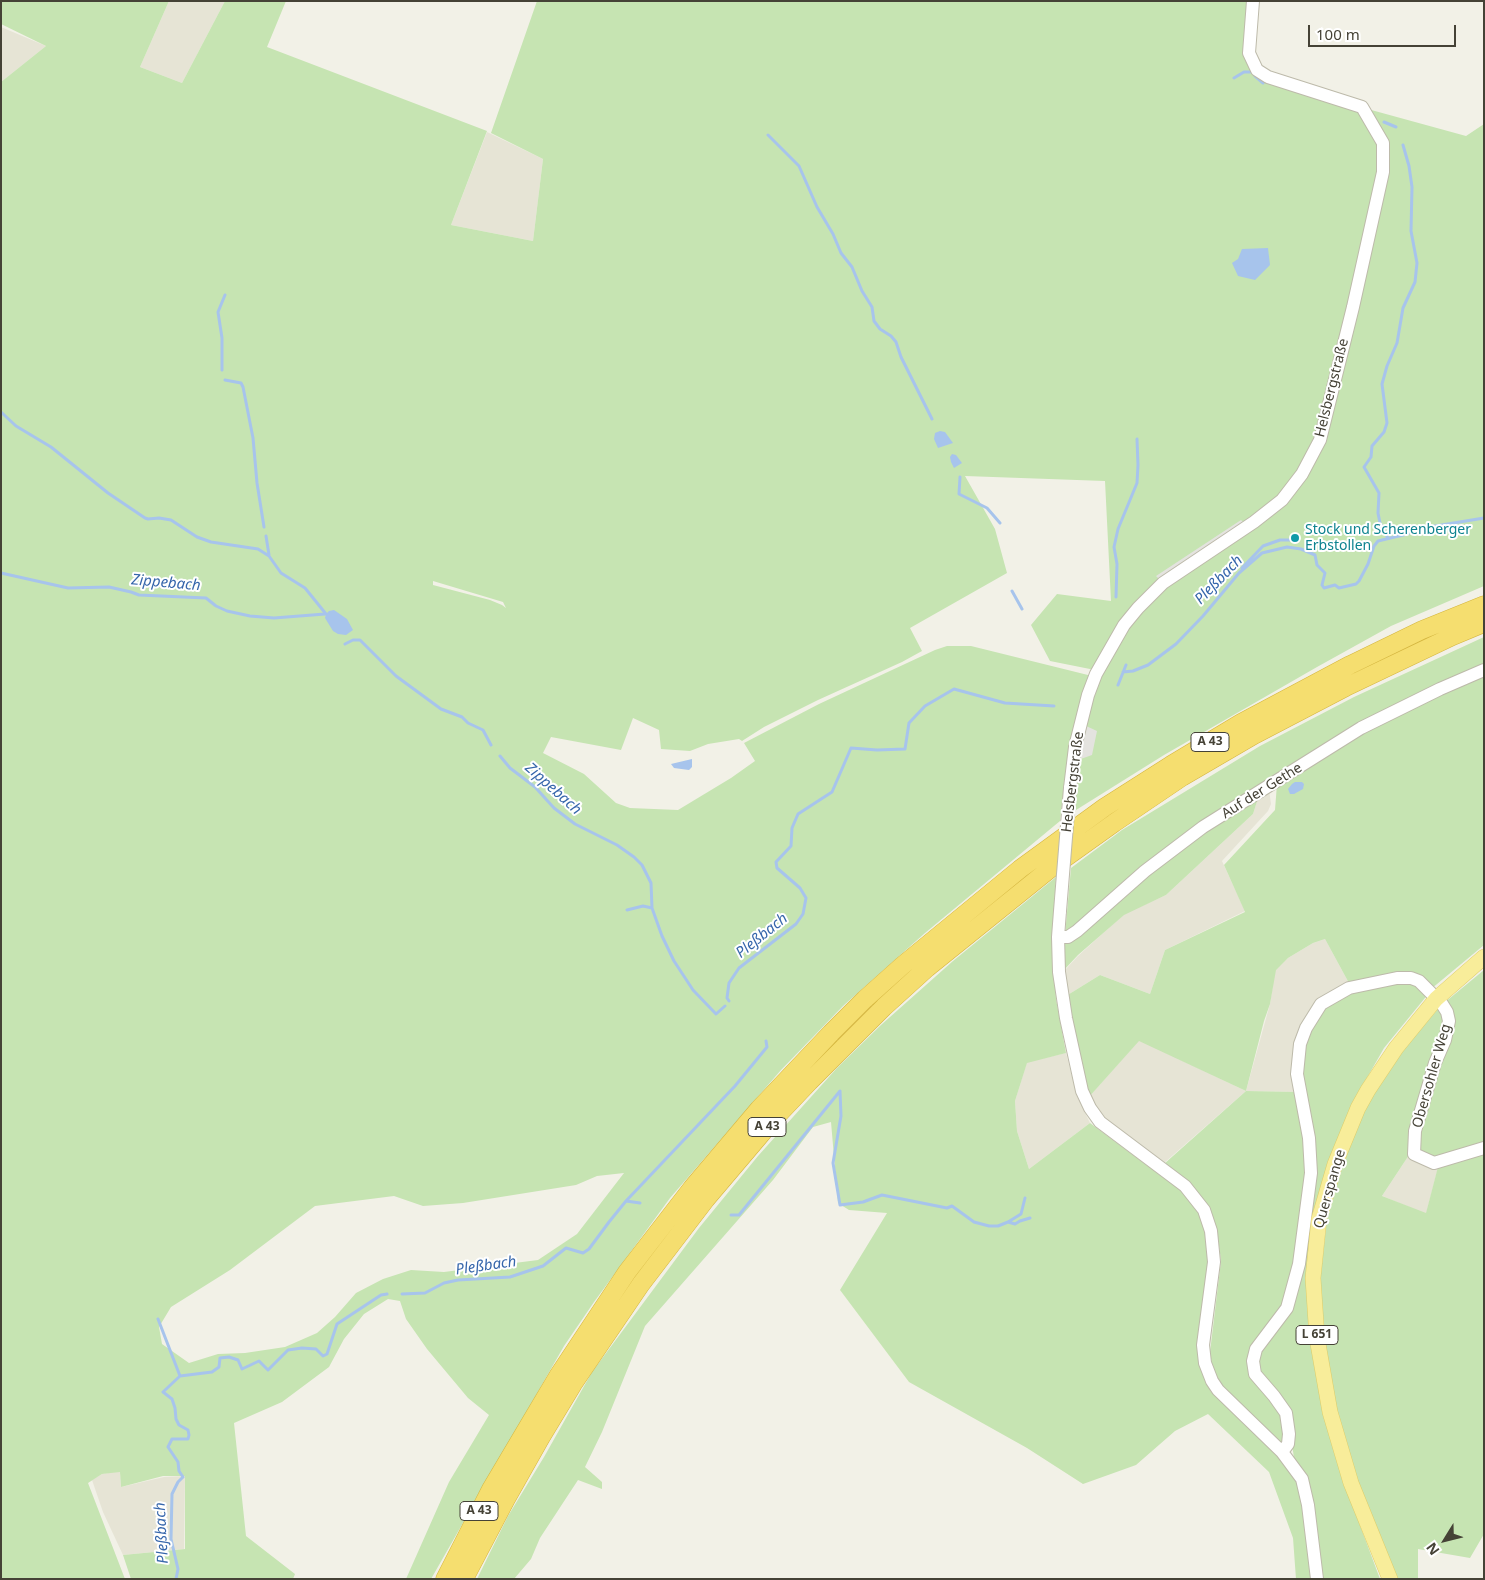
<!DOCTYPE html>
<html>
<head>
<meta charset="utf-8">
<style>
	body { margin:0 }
	#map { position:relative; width:1485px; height:1580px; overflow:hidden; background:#f2f1e7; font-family:"Noto Sans",sans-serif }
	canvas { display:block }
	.frame { position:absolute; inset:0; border:2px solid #454236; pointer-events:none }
	.north { position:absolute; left:1420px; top:1515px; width:50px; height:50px; -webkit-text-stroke:4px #fff; paint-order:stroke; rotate:234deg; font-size:14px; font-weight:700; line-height:20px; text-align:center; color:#454236 }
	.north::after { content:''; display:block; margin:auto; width:18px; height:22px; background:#454236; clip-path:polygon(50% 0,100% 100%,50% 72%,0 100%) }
	.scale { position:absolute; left:1308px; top:25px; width:148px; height:22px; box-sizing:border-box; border:2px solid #454236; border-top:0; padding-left:6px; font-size:15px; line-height:18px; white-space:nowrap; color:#454236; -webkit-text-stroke:4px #fff; paint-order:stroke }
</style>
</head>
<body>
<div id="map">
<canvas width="1485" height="1580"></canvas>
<div class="frame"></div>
<div class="north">N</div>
<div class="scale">100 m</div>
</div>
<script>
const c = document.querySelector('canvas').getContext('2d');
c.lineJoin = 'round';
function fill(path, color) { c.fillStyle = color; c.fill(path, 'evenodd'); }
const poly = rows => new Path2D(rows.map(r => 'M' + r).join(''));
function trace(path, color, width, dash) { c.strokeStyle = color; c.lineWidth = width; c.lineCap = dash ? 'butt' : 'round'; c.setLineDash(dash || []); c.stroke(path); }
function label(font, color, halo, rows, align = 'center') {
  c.font = font + ' "Noto Sans",sans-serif'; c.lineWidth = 4; c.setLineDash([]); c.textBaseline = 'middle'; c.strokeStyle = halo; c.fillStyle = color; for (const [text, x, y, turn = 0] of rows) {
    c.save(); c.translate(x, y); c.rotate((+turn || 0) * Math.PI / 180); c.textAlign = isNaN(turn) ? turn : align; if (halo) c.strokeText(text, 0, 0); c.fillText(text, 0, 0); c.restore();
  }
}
fill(poly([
	[169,1,225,1,182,83,140,67],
	[1,27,46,46,1,82],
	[487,132,543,159,533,241,451,225],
	[1269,790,1271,804,1268,811,1222,861,1245,911,1165,950,1150,994,1100,975,1066,996,1065,970,1078,956,1124,914,1166,895,1253,814,1259,795],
	[1325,939,1350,985,1298,1092,1246,1091,1270,1004,1275,970,1288,958,1313,943],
	[1139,1040,1246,1091,1164,1163,1106,1121,1089,1097],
	[1066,1053,1077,1096,1090,1123,1029,1169,1017,1131,1015,1101,1027,1062],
	[1409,1155,1438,1168,1426,1214,1382,1196],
	[120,1471,121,1487,164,1477,185,1476,184,1549,123,1555,103,1512,92,1480,102,1474]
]), '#e6e4d5');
fill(poly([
	[1,1,169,1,140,67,182,83,225,1,286,1,267,47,487,131,451,225,533,241,543,159,491,133,537,1,1249,1,1251,68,1360,110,1381,143,1381,171,1318,439,1281,497,1160,580,1095,670,1050,661,1031,625,1057,594,1111,601,1105,481,965,476,995,529,1007,573,910,628,922,651,902,662,818,700,764,727,742,741,739,739,708,744,690,751,661,749,659,730,633,718,621,750,551,737,543,753,584,774,616,803,630,808,678,810,731,778,755,761,744,743,819,704,935,650,947,646,971,646,1092,676,1083,694,1066,768,1060,821,925,933,843,1006,781,1070,670,1198,594,1302,564,1346,431,1579,406,1579,449,1482,489,1415,468,1398,427,1349,406,1319,400,1301,388,1299,364,1314,344,1339,329,1367,282,1402,234,1423,246,1536,295,1574,293,1579,131,1579,123,1555,185,1549,185,1476,163,1476,121,1487,120,1472,102,1474,88,1483,125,1579,1,1579,1,82,46,46,1,24],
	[433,581,503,602,506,608,502,605,490,600,433,585],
	[624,1173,577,1234,538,1260,444,1272,411,1270,383,1279,356,1293,335,1317,317,1333,285,1347,245,1353,218,1354,189,1363,162,1344,159,1327,171,1307,230,1270,315,1206,394,1196,423,1206,463,1203,576,1185,597,1176],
	[1364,108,1466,136,1484,124,1484,586,1391,626,1317,667,1164,755,1076,810,1076,773,1084,725,1092,695,1117,645,1142,611,1169,585,1258,524,1322,441,1385,142],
	[1484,637,1484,667,1261,789,1253,814,1166,895,1124,915,1078,955,1064,970,1064,946,1071,868,1122,830,1260,746,1354,697],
	[1484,674,1484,945,1431,989,1421,978,1350,985,1325,939,1313,943,1288,958,1276,970,1270,1004,1264,1021,1246,1091,1299,1092,1308,1174,1291,1289,1250,1361,1282,1413,1286,1451,1220,1386,1212,1365,1210,1352,1221,1261,1217,1230,1164,1164,1246,1091,1139,1041,1089,1097,1066,996,1100,975,1150,994,1165,950,1245,912,1224,865,1275,810,1277,784,1363,730],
	[1056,877,1052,936,1056,999,1066,1053,1027,1063,1015,1101,1017,1131,1029,1169,1090,1123,1180,1190,1199,1213,1206,1232,1209,1263,1197,1348,1201,1369,1211,1392,1285,1463,1298,1483,1313,1579,1296,1579,1293,1538,1269,1472,1208,1414,1175,1431,1136,1465,1083,1484,1027,1448,909,1382,840,1290,887,1213,849,1210,838,1203,831,1122,813,1127,773,1180,645,1326,602,1432,585,1467,602,1482,602,1489,578,1480,540,1538,531,1559,514,1579,477,1579,508,1516,544,1457,592,1372,699,1228,758,1156,837,1068,881,1025,953,961],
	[1484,970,1484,1534,1470,1558,1418,1549,1418,1579,1398,1579,1357,1484,1334,1413,1318,1300,1327,1218,1340,1168,1362,1109,1406,1046,1438,1009,1446,1021,1411,1152,1382,1196,1426,1213,1439,1163,1415,1153,1448,1039,1444,1003],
	[1418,982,1429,993,1384,1048,1351,1106,1307,1277,1345,1485,1380,1579,1321,1579,1294,1458,1287,1410,1259,1375,1259,1350,1290,1309,1308,1215,1300,1074,1302,1046,1322,1004,1351,991,1377,985]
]), '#c6e4b2');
fill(poly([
	[1241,520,1245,524,1160,580,1156,576],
	[1084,725,1097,731,1092,755,1078,760]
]), '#e4e3df');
fill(poly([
	[1268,248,1270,265,1255,280,1238,276,1232,263,1238,259,1242,249],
	[940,431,945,432,953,443,938,448,934,439,935,433],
	[952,454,956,455,962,463,954,468,951,462,950,457],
	[334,610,347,619,353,630,346,635,338,634,333,631,325,618,326,614,329,611],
	[692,759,692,767,689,770,674,768,671,764],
	[1295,782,1302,782,1304,784,1303,789,1294,794,1290,794,1288,789,1292,784]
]), '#a7c4ec');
trace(poly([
	[1255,76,1263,83],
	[1234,78,1244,72,1250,72],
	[1384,122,1396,127],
	[768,135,799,166,817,207,833,234,841,253,852,267,862,291,872,307,874,321,880,329,891,336,896,342,901,357,932,419],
	[222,370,222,338,218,312,225,295],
	[225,380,241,383,243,387,253,438,257,483,264,527],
	[1,412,16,426,51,447,108,493,145,518,148,519,159,518,171,520,197,537,211,542,258,549,269,556,281,573,305,588,326,614],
	[960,477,959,494,987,508,1000,523],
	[266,536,269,555],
	[1388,538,1380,523,1378,513,1379,493,1364,467,1371,457,1372,446,1384,432,1387,423,1382,384,1387,366,1397,343,1403,308,1415,282,1417,263,1411,231,1412,187,1409,166,1403,145],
	[1242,568,1263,546,1280,540,1291,540],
	[1,573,68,588,109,587,131,592,139,595,206,598,216,606,227,611,250,616,274,618,325,614],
	[1012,591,1022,609],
	[1116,597,1117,564,1114,547,1118,529,1137,483,1138,465,1137,439],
	[345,644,353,640,360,640,396,676,441,709,462,717,468,723,483,730,491,745],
	[1123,672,1133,671,1148,665,1176,644,1203,616,1239,573,1262,553,1287,547,1301,549,1315,555,1317,565,1325,573,1322,585,1324,588,1335,585,1339,588,1356,584,1359,581,1368,564,1374,546,1378,541,1407,534,1417,529,1484,518],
	[1118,685,1126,665],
	[500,756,510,768,535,787,554,808,575,824,617,845,634,857,642,865,651,883,652,908,662,936,674,961,693,990,716,1014,725,1006],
	[627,910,643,906,652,908],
	[729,1001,727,998,729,983,739,968,796,924,803,914,806,898,800,888,777,868,776,862,791,846,792,828,798,814,832,792,851,748,877,750,905,749,909,723,925,706,954,689,1005,703,1054,706],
	[626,1201,640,1203],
	[731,1215,739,1215,840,1091,841,1116,833,1163,840,1205,863,1202,882,1195,947,1208,952,1206,974,1222,989,1226,998,1226,1008,1222,1021,1214,1025,1198],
	[1008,1222,1015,1224,1020,1221,1030,1218],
	[402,1294,425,1293,444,1283,458,1280,510,1277,543,1266,566,1248,583,1253,589,1249,609,1222,626,1201,735,1086,767,1047,766,1041],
	[158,1319,180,1376],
	[176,1579,178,1569,171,1539,172,1494,178,1482,183,1477,179,1471,178,1462,168,1447,172,1439,188,1439,189,1435,188,1430,179,1425,176,1419,175,1408,172,1399,163,1392,180,1376,212,1372,219,1367,220,1358,229,1357,238,1360,242,1369,259,1361,268,1370,288,1350,302,1348,316,1349,323,1356,327,1354,337,1324,381,1295,387,1294]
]), '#a7c4ec', 3);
const minor = poly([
	[1070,788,1075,747,1088,695,1096,674,1124,625,1138,608,1163,583,1254,522,1282,500,1302,474,1320,440,1353,307,1383,172,1383,143,1362,107,1268,77,1257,70,1249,53,1253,1],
	[1060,911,1058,937,1059,972,1066,1018,1082,1091,1090,1108,1100,1122,1185,1186,1204,1210,1211,1231,1214,1262,1203,1345,1205,1363,1212,1381,1218,1390,1282,1452,1302,1479,1308,1505,1317,1579],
	[1058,937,1068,937,1077,931,1145,871,1203,827,1361,728,1440,689,1484,670],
	[1282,1452,1288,1444,1289,1434,1286,1413,1274,1396,1255,1374,1253,1361,1256,1349,1287,1308,1299,1264,1311,1173,1309,1138,1297,1074,1300,1044,1306,1028,1321,1004,1349,988,1397,978,1411,978,1419,981,1442,1004,1447,1012,1449,1021,1445,1040,1435,1063,1415,1131,1414,1154,1434,1163,1484,1148]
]);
const major = poly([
	[1390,1579,1351,1483,1330,1412,1317,1338,1313,1278,1319,1219,1335,1164,1358,1108,1368,1090,1396,1048,1436,999,1484,957]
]);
const highway = poly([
	[445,1579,491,1489,558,1376,627,1272,692,1188,759,1109,831,1033,865,999,903,965,1020,869,1105,807,1171,765,1241,723,1350,665,1422,630,1484,605],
	[464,1579,506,1499,541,1437,573,1384,641,1284,706,1199,773,1120,809,1082,884,1007,927,968,1051,868,1114,823,1182,777,1254,735,1346,687,1453,636,1484,623]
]);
trace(minor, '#bdbaaa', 14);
trace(major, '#ddcd6b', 16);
trace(highway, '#d4b53f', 19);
trace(minor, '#fff', 12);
trace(major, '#f8ed9a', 15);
trace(highway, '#f5de6f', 18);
const minorBridge = poly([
	[1060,911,1070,788]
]);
trace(minorBridge, '#bdbaaa', 14, []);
trace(minorBridge, '#fff', 12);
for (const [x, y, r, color] of [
	[1295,538,5,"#0f9aa8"]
]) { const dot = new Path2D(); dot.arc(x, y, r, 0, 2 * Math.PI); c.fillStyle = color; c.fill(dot); trace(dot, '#fff', 2); }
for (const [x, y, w] of [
	[1210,742,38],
	[767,1127,38],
	[1317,1335,42],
	[479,1511,38]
]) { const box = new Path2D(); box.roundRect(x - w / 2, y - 9.5, w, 19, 4); c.fillStyle = '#fff'; c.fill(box); trace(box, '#454236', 1); }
label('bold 12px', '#454236', null, [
	["A 43",1210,742],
	["A 43",767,1127],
	["L 651",1317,1335],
	["A 43",479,1511]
]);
label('14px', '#454236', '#fff', [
	["Helsbergstraße",1332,388,-76],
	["Helsbergstraße",1073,782,-83],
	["Auf der Gethe",1262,791,-32],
	["Obersohler Weg",1432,1076,-74],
	["Querspange",1330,1189,-74]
]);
label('14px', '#0d838f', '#fff', [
	["Stock und Scherenberger",1305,530],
	["Erbstollen",1305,546]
], 'left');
label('italic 15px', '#3666ab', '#fff', [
	["Pleßbach",1219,580,-46],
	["Zippebach",166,583,5],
	["Zippebach",553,789,42],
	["Pleßbach",762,936,-39],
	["Pleßbach",486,1266,-8],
	["Pleßbach",162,1533,-93]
]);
</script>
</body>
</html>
